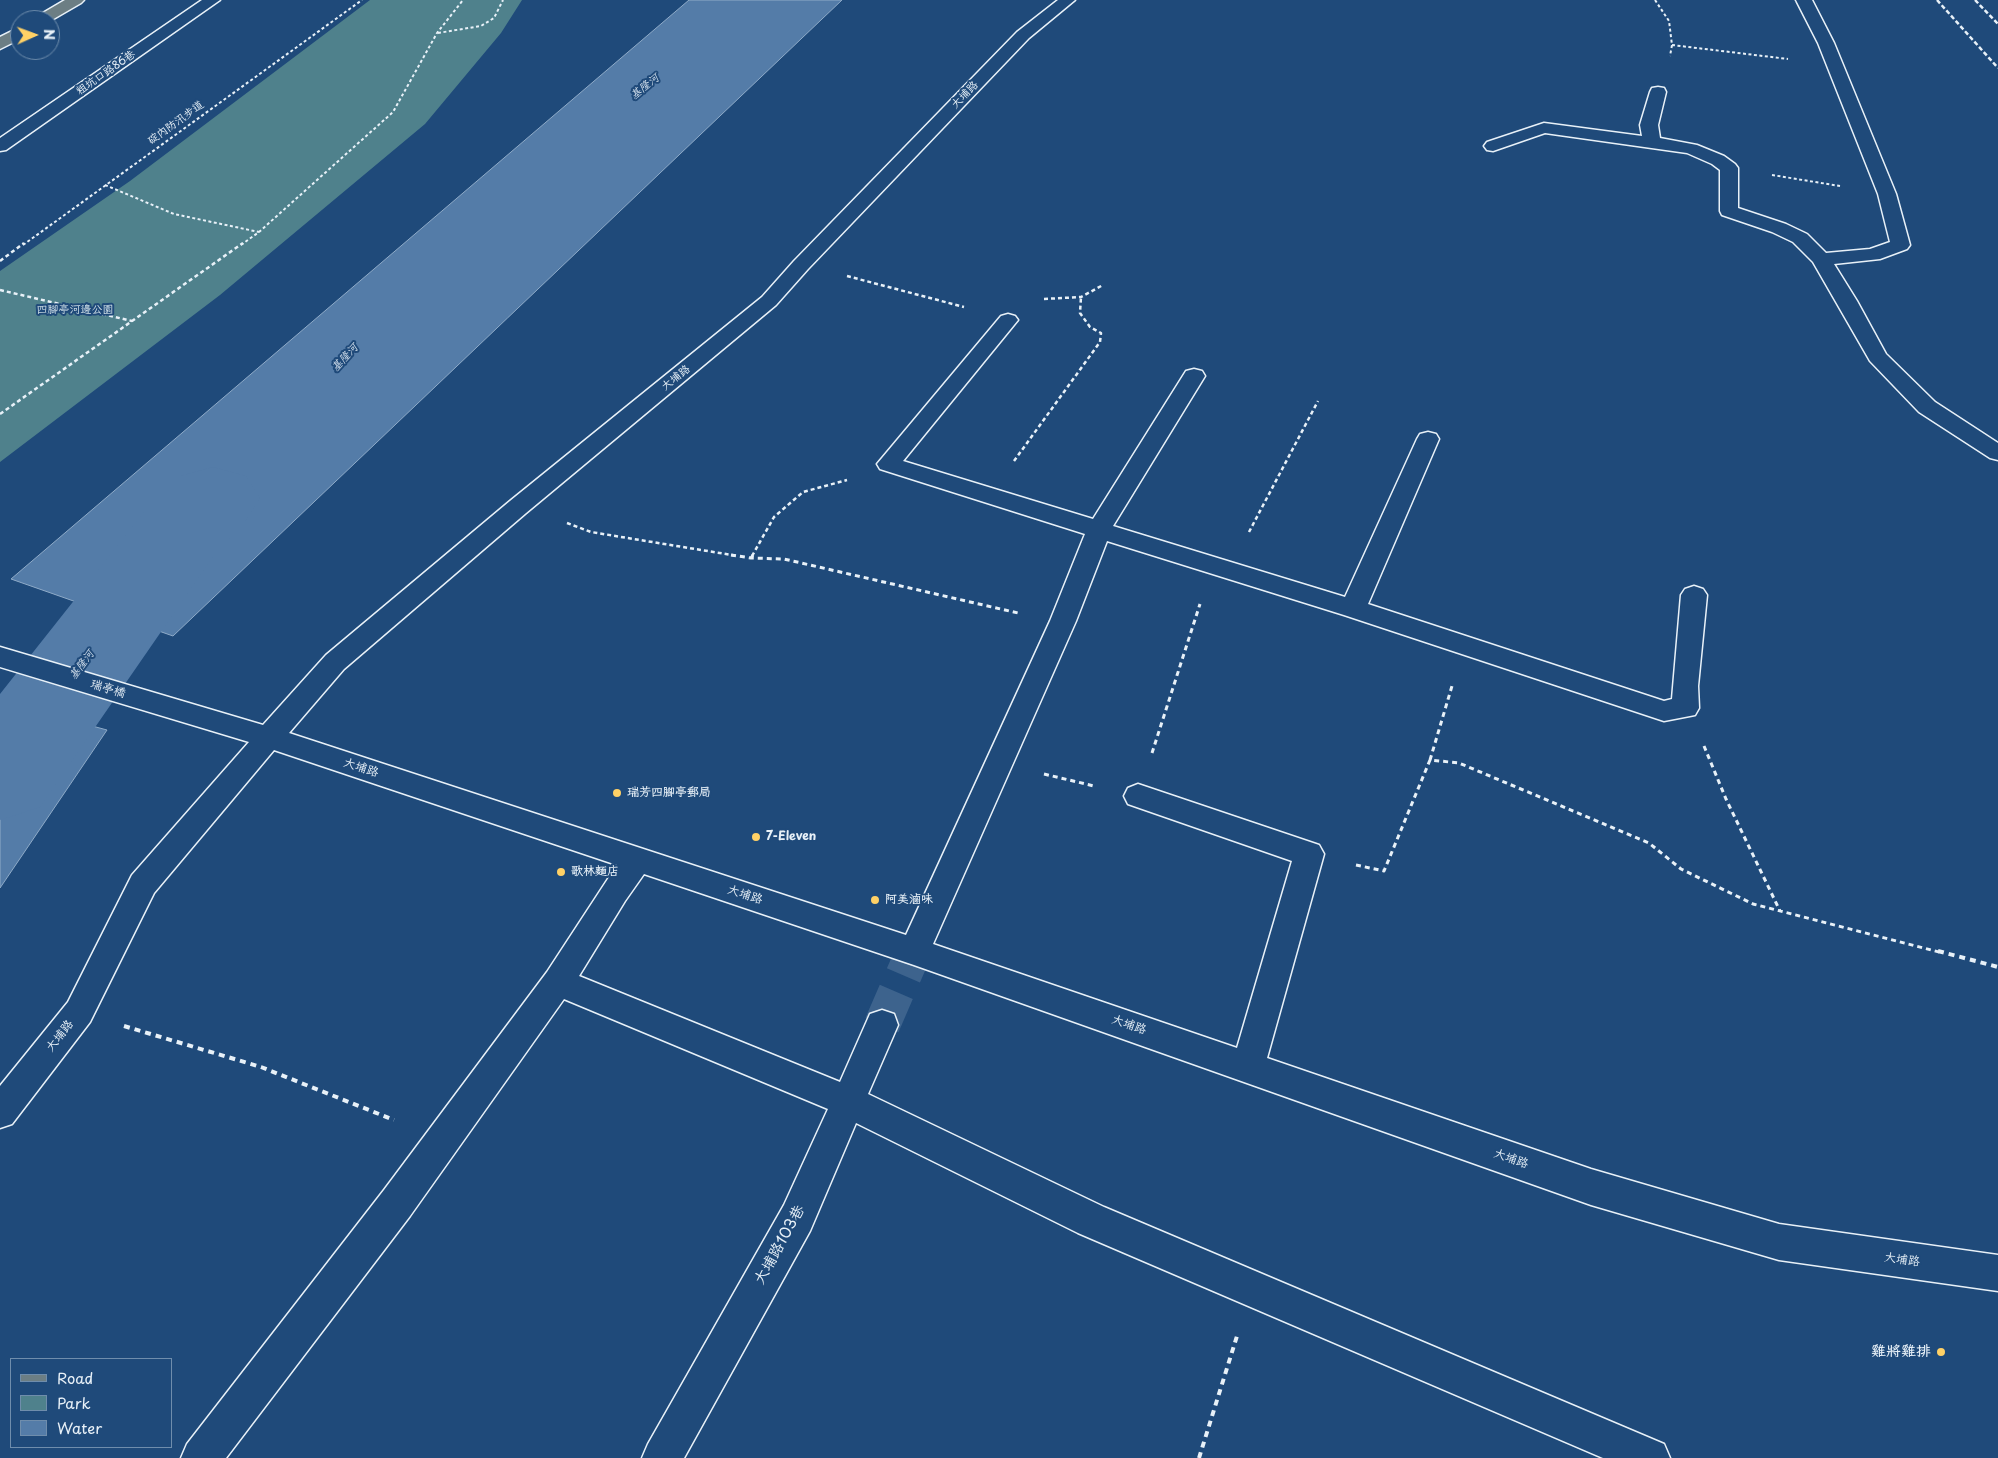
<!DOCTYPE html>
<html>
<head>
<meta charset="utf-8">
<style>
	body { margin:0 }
	#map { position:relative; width:1998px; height:1458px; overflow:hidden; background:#1f4a7a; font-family:"Playpen Sans",sans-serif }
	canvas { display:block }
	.legend { position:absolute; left:10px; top:1358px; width:162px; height:90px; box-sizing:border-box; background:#1f4a7a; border:1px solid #6f8dac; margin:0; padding:6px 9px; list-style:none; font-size:15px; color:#e8f1f8 }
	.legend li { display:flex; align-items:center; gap:10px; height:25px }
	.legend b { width:25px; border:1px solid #6f8dac }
	.north { position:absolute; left:10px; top:10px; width:50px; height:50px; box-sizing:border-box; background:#1f4a7a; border:1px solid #6f8dac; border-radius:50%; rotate:88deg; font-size:14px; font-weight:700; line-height:20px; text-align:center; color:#e8f1f8 }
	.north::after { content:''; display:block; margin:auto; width:18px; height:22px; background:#ffd166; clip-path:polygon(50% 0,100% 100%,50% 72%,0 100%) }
</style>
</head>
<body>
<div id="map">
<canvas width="1998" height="1458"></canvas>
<ul class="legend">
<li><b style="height:6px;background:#6c7e84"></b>Road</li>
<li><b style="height:14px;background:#4f818c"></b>Park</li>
<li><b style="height:14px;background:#547ca8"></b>Water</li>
</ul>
<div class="north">N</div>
</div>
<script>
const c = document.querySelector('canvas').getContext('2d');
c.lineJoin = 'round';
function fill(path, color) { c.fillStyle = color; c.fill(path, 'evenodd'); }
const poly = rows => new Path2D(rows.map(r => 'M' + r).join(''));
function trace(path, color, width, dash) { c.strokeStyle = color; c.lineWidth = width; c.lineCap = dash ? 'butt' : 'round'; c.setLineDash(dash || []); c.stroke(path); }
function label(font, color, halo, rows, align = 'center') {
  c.font = font + ' "Playpen Sans","LXGW WenKai TC",sans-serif'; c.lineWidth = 4; c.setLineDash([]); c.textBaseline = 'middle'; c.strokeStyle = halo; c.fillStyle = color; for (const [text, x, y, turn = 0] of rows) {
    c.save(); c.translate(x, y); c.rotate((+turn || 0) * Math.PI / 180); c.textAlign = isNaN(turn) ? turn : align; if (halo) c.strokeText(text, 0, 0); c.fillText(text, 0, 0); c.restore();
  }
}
fill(poly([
	[370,0,522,0,501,33,425,124,220,295,0,462,0,271,130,181]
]), '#4f818c');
const water = poly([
	[689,0,842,0,173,636,11,579,689,0],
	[0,701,107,730,0,888,0,701]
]);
fill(water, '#547ca8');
trace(water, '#8fabc8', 1);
fill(poly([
	[213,467,246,476,260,498,246,520,212,558,40,807,0,820,0,694,144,512,180,476,213,467]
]), '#547ca8');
trace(poly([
	[913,953,914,951]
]), '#3d638d', 28, [28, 14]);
trace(poly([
	[882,1025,914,951]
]), '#3d638d', 36, [36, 18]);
const minor = poly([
	[202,0,220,0,6,150,0,151,0,138,202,0],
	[1058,0,1075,0,1029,38,808,269,776,305,526,513,344,669,289,733,906,935,1050,621,1085,534,880,469,877,464,1001,316,1008,314,1015,316,1018,320,903,461,1093,519,1186,371,1194,369,1202,371,1205,376,1113,526,1345,597,1417,439,1420,434,1428,432,1436,434,1439,439,1368,604,1664,701,1672,699,1681,595,1685,589,1694,586,1703,589,1707,595,1698,686,1699,708,1695,715,1664,721,1344,615,1107,541,1076,621,933,944,1237,1048,1292,861,1128,804,1124,796,1128,788,1138,784,1319,845,1324,854,1267,1058,1591,1169,1779,1224,1998,1255,1998,1291,1779,1260,1591,1205,914,965,644,874,625,901,579,976,840,1082,870,1014,882,1010,894,1014,898,1025,868,1094,1104,1207,1664,1444,1670,1458,1603,1458,1078,1233,856,1123,810,1231,684,1458,642,1458,648,1444,784,1205,828,1109,564,999,410,1216,226,1458,181,1458,187,1444,384,1190,547,972,617,865,274,750,154,893,90,1022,12,1124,0,1128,0,1086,68,1002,132,875,249,742,0,667,0,647,263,725,326,655,510,501,762,297,794,261,1017,32,1058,0],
	[1796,0,1812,0,1834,43,1896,194,1910,245,1907,249,1880,259,1834,264,1857,301,1886,354,1935,402,1998,443,1998,460,1990,458,1919,412,1870,361,1813,262,1793,242,1772,232,1722,215,1720,211,1720,170,1712,164,1687,153,1545,133,1493,151,1487,150,1484,146,1487,142,1544,123,1642,136,1640,125,1650,92,1652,88,1658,87,1664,88,1666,92,1658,125,1660,138,1697,145,1724,156,1735,164,1738,168,1738,208,1786,224,1807,234,1826,253,1870,249,1890,242,1878,194,1818,43,1796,0]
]);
const major = poly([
	[65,0,84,0,81,3,50,21,33,20,36,17,65,0],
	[20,27,20,39,0,49,0,37,20,27]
]);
trace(minor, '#e8f1f8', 3);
trace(major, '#e8f1f8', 3);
trace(poly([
	[1655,0,1669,21,1672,45,1670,56],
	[438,33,481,26,494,18,503,0],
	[1672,45,1788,59],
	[1772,175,1840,186],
	[105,185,174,214,259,232],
	[23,245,362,0],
	[241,245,259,232,393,112,437,33,463,0]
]), '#e8f1f8', 2, [3, 2.5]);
trace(poly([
	[0,261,24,243],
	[847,276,964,307],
	[0,290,132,321],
	[1044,299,1081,297,1103,285],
	[0,414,243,243],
	[1014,461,1100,342,1101,333,1090,327,1080,313,1081,297],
	[567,523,591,532,738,556],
	[1249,532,1318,401],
	[752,556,774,517,803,492,847,480]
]), '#e8f1f8', 2.5, [4, 3]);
trace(poly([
	[731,555,751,558,784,559,1018,613],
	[751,558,753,555],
	[1704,746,1726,799,1780,911],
	[1152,753,1200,604],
	[1430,760,1452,686],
	[1044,774,1094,786],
	[1356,865,1384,871,1430,760,1459,763,1649,843,1681,869,1753,904,1943,953]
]), '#e8f1f8', 3, [5, 4]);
trace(poly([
	[1938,951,1998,967],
	[124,1026,261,1067,394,1120],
	[1199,1458,1237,1336]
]), '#e8f1f8', 4, [6, 5]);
fill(minor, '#1f4a7a');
fill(major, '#6c7e84');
trace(poly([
	[1937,0,1998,68],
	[1975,0,1998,24]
]), '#e8f1f8', 2.5, [4.5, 2.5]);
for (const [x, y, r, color] of [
	[617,793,5,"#ffd166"],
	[756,837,5,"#ffd166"],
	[561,872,5,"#ffd166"],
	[875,900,5,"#ffd166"],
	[1941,1352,5,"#ffd166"]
]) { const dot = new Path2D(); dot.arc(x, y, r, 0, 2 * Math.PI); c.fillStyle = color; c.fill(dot); trace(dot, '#1f4a7a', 2); }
label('11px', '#e8f1f8', '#1f4a7a', [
	["粗坑口路86巷",106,73,-35],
	["大埔路",965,95,-46],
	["碇內防汛步道",176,123,-36],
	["大埔路",676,378,-39]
]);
label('italic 11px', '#d2dfec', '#1f4a7a', [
	["基隆河",645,87,-39],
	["基隆河",345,358,-47],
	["基隆河",82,665,-53]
]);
label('11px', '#d1e0e8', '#1f4a7a', [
	["四腳亭河邊公園",75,310]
]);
label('12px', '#e8f1f8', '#1f4a7a', [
	["瑞亭橋",108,689,17],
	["大埔路",361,768,18],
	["大埔路",745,895,18],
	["大埔路",1129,1025,19],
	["大埔路",60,1036,-52],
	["大埔路",1511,1159,19],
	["大埔路",1902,1260,8]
]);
label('bold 12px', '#e8f1f8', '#1f4a7a', [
	["瑞芳四腳亭郵局",627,793],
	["7-Eleven",766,837],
	["歌林麵店",571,872],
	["阿美滷味",885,900]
], 'left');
label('15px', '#e8f1f8', '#1f4a7a', [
	["大埔路103巷",780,1245,-61]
]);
label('bold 15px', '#e8f1f8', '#1f4a7a', [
	["雞將雞排",1931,1352]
], 'right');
</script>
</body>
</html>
